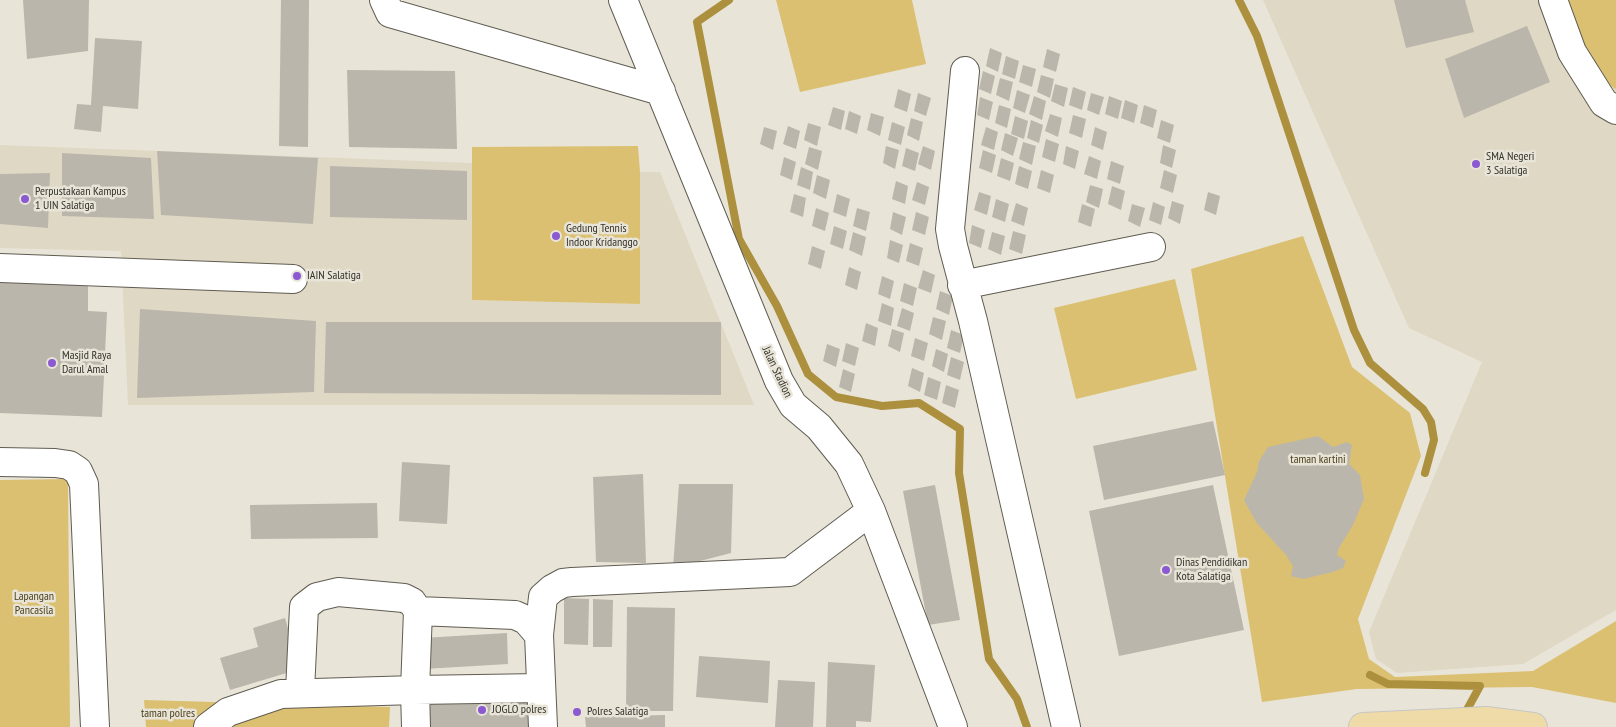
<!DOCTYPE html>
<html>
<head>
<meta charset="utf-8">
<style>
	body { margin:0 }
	canvas { display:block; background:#e8e4d7 }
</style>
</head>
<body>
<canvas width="1616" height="727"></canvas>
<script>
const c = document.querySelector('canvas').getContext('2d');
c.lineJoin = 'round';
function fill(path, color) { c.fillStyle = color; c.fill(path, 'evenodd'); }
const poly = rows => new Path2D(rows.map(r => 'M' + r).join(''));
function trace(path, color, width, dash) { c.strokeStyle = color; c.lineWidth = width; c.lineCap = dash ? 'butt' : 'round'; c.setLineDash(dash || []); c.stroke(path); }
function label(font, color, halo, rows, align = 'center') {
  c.font = font + ' "PT Sans Narrow",sans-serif'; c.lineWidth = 5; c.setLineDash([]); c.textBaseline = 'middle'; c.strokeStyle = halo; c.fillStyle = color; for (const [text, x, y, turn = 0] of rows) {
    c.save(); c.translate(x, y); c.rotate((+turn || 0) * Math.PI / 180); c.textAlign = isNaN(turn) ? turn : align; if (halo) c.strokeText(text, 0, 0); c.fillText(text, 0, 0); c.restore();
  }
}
fill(poly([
	[1263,0,1616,0,1616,610,1523,664,1397,673,1376,659,1369,632,1482,362,1409,328],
	[0,145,472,163,472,300,640,304,640,172,660,172,754,405,128,405,121,251,0,248]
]), '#dfd8c5');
fill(poly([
	[776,0,912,0,926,64,800,92],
	[1566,0,1616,0,1616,89,1602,81,1578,45],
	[638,146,640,172,640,304,472,300,472,147],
	[1303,236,1352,367,1410,413,1421,456,1358,619,1369,659,1395,677,1533,671,1616,621,1616,703,1532,687,1357,689,1262,702,1191,269],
	[1175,279,1197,370,1076,399,1054,308],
	[68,479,70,727,0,727,0,480],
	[144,700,390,707,389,727,146,727]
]), '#dcc072');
trace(poly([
	[729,0,697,22,739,239,777,306,808,374,836,397,882,406,919,403,960,429,959,473,989,659,1017,699,1027,727],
	[1239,0,1257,36,1354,330,1370,363,1423,409,1431,422,1434,440,1425,473],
	[1370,675,1388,684,1480,686,1463,717]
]), '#ac903d', 8);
fill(poly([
	[23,0,89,0,88,51,27,59],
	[281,0,309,0,308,147,279,146],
	[1394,0,1465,0,1474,32,1406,48],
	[1527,26,1550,82,1464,118,1445,59],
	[95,38,142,41,138,109,103,106,101,132,74,129,77,104,91,105],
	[990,48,1002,53,998,72,986,66],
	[1047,49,1060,54,1056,72,1043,67],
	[1006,56,1019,61,1015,79,1002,74],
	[1023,65,1036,69,1032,87,1019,82],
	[347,70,455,71,457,149,349,147],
	[983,71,995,76,991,94,979,89],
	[1041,75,1054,79,1050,98,1037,92],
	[1000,78,1013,82,1009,101,996,95],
	[1055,84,1068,88,1064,107,1051,101],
	[1073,87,1086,92,1082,110,1069,105],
	[898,89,911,94,907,112,894,107],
	[1017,90,1030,95,1025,113,1013,108],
	[918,93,931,98,926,116,914,111],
	[1091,93,1104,97,1099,115,1087,110],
	[1034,96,1046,101,1042,120,1029,114],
	[1109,96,1122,101,1118,119,1105,114],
	[980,97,993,102,989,120,977,115],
	[1125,100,1138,105,1134,123,1121,118],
	[999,105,1011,109,1007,128,995,123],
	[1144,105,1157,110,1153,128,1140,123],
	[833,107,845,111,841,130,828,125],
	[849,111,861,116,857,134,845,129],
	[871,113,884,117,880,136,867,130],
	[1050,114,1062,118,1058,137,1045,131],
	[1073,115,1086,119,1082,138,1069,133],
	[1015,116,1028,121,1024,139,1011,134],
	[911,118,923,122,919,141,907,135],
	[1031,120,1043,125,1039,143,1027,138],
	[1161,120,1174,125,1170,143,1157,138],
	[892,122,905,127,901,145,888,140],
	[808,123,821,127,817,146,804,140],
	[788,126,800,131,796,149,783,144],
	[764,127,777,131,773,150,760,144],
	[986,127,998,132,994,150,981,145],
	[1095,127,1107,132,1103,150,1091,145],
	[1005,133,1018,138,1013,156,1001,150],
	[1046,139,1059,144,1055,162,1042,157],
	[1023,142,1036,146,1032,165,1019,159],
	[1163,145,1176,150,1172,168,1160,163],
	[886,146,899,150,895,169,883,163],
	[923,146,935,151,931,170,918,164],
	[1066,146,1079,151,1075,169,1063,164],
	[809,147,822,151,818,170,805,164],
	[906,148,919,153,915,171,902,166],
	[983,150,996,155,992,173,979,168],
	[157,151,318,158,313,224,161,215],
	[62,153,151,158,154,219,62,216],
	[1089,156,1101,161,1097,179,1084,174],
	[784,157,796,162,792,180,780,175],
	[1001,158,1014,163,1010,181,997,176],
	[1111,161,1124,166,1120,184,1107,179],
	[330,166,467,171,467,220,330,217],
	[1019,166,1032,171,1028,189,1015,184],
	[801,167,813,172,810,190,797,185],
	[1041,170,1054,175,1050,193,1037,188],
	[1164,170,1177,175,1173,193,1160,188],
	[50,173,48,228,0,224,0,174],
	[817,175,830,180,826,199,813,193],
	[896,181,908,186,905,204,892,199],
	[917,182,929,187,925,205,912,200],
	[1090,185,1103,189,1099,208,1086,202],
	[1112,186,1125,191,1121,210,1108,204],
	[979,192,991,196,987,215,974,210],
	[1208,192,1220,196,1216,215,1204,210],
	[794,194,806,198,803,217,790,212],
	[837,194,850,199,846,217,833,212],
	[996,199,1009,204,1005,222,992,217],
	[1172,201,1184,205,1180,224,1168,218],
	[1153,202,1165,207,1161,225,1149,220],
	[1016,203,1028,208,1024,226,1011,221],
	[1082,204,1095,209,1091,227,1078,222],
	[1132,204,1145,208,1140,227,1128,221],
	[816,208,829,213,825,231,812,226],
	[857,208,870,212,866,231,853,226],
	[893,212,906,217,902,235,890,229],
	[916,212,929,217,925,235,912,230],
	[972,225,985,230,981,248,969,243],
	[834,226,847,231,843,249,830,244],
	[1013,231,1026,235,1022,254,1009,249],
	[853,232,866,237,862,256,849,250],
	[992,232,1005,236,1001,255,988,249],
	[890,240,903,245,899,263,887,258],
	[910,243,923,248,919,266,906,261],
	[812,246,825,251,821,269,808,264],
	[849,267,861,272,857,290,845,285],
	[923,270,935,275,931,293,918,288],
	[882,276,894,281,890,299,878,294],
	[0,282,88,282,88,311,107,312,102,417,0,413],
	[904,283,917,288,913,306,900,301],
	[940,291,953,296,949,315,936,309],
	[882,303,894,308,891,326,878,321],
	[902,308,914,313,910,331,897,326],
	[140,309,316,321,314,392,137,398],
	[933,317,946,321,942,340,929,334],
	[326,322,721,322,721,395,324,393],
	[866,323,878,328,875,346,862,341],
	[892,329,904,333,900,352,888,346],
	[951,330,964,335,960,353,947,348],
	[915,338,928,343,924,361,911,356],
	[846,343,859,348,855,366,842,361],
	[827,344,840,349,836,367,823,361],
	[936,349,948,354,944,372,932,366],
	[951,357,964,362,960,380,947,375],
	[912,368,924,373,920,392,908,386],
	[843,369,855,374,851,392,839,387],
	[928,377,941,382,937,400,924,395],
	[946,385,959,390,955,408,942,403],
	[1213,421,1225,475,1104,500,1093,446],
	[1318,436,1333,447,1347,442,1352,445,1349,464,1360,475,1364,499,1353,525,1339,548,1337,555,1346,561,1343,568,1333,572,1303,579,1291,576,1293,566,1286,555,1256,522,1244,500,1257,472,1259,461,1268,447],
	[402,462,450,465,447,524,399,521],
	[643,474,646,563,596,562,593,477],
	[679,484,733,484,731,553,673,568],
	[935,485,960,620,928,625,903,491],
	[1213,485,1244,630,1119,656,1089,511],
	[377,503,378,538,251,539,250,505],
	[564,598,589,599,588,645,564,644],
	[593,599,613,600,612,647,593,647],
	[627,607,675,608,673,711,626,711],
	[285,618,300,669,230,690,220,658,258,647,253,628],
	[507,633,508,664,424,669,422,638],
	[699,656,770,661,768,703,696,697],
	[828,662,875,665,871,722,856,721,856,727,826,727],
	[778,680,815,682,813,727,775,727],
	[430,692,534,693,535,727,430,727],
	[665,715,665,727,586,727,585,717]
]), '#bbb6ab');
const minor = poly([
	[384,0,390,13,661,91],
	[623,0,779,381,793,405,819,427,849,464,871,511,953,727],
	[1553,0,1572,52,1604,103,1616,110],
	[965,71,950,229,953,246,973,321,1066,727],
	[0,268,293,279],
	[962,285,1151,247],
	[0,462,55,463,69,465,78,471,84,484,95,727],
	[418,611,515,615,526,620,539,635],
	[300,691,304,607,317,597,338,592,404,598,412,602,418,611,415,690,541,688],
	[208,727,228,712,281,694,415,690,416,727],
	[543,727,539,635,543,597,552,589,563,583,572,582,790,572,871,511]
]);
const major = poly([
	[1363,727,1486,721,1533,727]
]);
trace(minor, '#605c51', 30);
trace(major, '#c6c6c4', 30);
trace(minor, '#fff', 28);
trace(major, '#eedba8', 28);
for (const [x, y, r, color] of [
	[1476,164,5,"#8b59d1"],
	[25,199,5,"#8b59d1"],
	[556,236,5,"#8b59d1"],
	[297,276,5,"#8b59d1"],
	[52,363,5,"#8b59d1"],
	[1166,570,5,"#8b59d1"],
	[482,710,5,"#8b59d1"],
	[577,712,5,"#8b59d1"]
]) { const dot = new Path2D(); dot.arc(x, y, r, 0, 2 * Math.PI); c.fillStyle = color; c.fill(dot); trace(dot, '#e8e4d7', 2); }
label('12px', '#34322d', '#e8e4d7', [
	["SMA Negeri",1486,157],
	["3 Salatiga",1486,171],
	["Perpustakaan Kampus",35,192],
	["1 UIN Salatiga",35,206],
	["Gedung Tennis",566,229],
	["Indoor Kridanggo",566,243],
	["IAIN Salatiga",307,276],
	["Masjid Raya",62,356],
	["Darul Amal",62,370],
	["Dinas Pendidikan",1176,563],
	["Kota Salatiga",1176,577],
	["JOGLO polres",492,710],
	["Polres Salatiga",587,712]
], 'left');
label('12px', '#34322d', '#e8e4d7', [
	["Jalan Stadion",777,372,65]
]);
label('12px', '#4b3f1b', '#e8e4d7', [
	["taman kartini",1318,460],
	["Lapangan",34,597],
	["Pancasila",34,611],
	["taman polres",168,714]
]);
</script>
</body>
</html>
